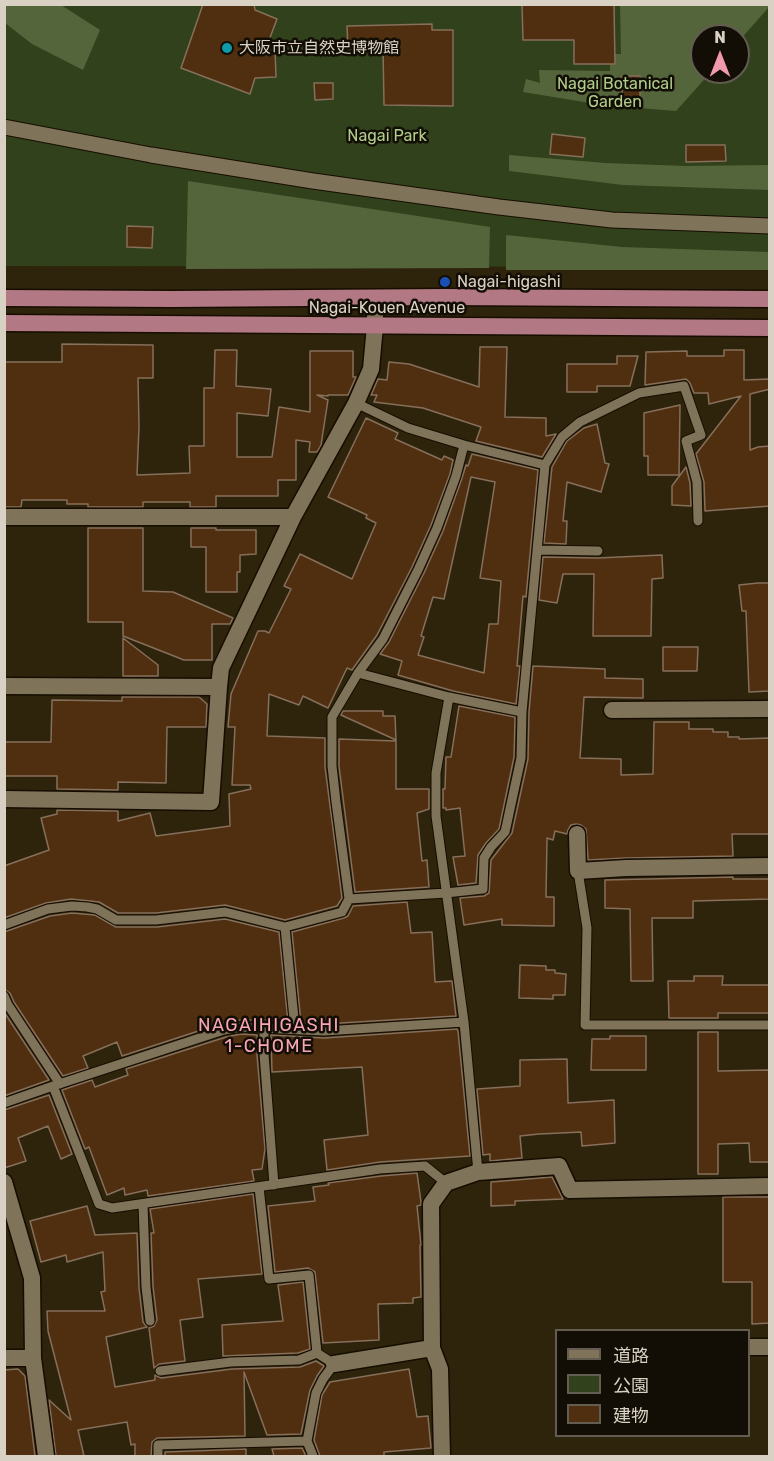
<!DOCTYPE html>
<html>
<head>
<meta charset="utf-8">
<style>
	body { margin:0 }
	#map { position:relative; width:774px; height:1461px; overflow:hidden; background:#2e240c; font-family:Rubik,"Noto Sans JP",sans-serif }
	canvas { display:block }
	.frame { position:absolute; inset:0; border:6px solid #d9d2c4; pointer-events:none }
	.legend { position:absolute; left:555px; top:1329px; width:195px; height:108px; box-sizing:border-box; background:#120e05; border:2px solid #625c51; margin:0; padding:8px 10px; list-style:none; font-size:18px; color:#d9d2c4 }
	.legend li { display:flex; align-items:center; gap:12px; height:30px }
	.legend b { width:30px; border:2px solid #625c51 }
	.north { position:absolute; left:690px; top:24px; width:60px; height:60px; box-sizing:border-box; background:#120e05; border:2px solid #625c51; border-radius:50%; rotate:0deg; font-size:16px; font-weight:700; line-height:24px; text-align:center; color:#d9d2c4 }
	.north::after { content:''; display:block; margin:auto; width:21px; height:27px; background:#f29aad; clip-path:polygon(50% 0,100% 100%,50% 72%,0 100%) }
</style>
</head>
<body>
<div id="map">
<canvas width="774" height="1461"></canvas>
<div class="frame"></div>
<ul class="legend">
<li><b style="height:8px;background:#7f7359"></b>道路</li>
<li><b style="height:16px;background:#31411b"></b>公園</li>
<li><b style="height:16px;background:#4f2f0f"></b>建物</li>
</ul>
<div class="north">N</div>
</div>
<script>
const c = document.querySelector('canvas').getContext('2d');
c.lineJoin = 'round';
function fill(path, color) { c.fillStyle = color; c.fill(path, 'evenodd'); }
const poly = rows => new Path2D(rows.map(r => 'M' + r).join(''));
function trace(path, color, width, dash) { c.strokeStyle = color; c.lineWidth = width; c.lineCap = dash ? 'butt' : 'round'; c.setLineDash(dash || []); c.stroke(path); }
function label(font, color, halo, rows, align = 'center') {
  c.font = font + ' Rubik,"Noto Sans JP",sans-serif'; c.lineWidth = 5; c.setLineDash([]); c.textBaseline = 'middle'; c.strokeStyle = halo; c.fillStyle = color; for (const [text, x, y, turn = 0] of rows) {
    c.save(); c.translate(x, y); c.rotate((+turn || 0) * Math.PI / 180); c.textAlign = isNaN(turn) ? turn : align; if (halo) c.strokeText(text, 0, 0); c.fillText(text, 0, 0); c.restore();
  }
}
fill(poly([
	[5,5,769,5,769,267,5,266],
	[702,36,738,36,738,72,702,72]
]), '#31411b');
fill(poly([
	[4,5,61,5,100,30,83,70,32,44,5,23],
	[620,5,769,5,769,7,738,42,738,36,702,36,702,72,711,72,676,111,602,105,523,92,526,79,540,83,539,70,610,71,610,54,621,54],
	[509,155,605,163,686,166,769,165,769,190,623,185,509,171],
	[188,181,490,227,489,268,186,269],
	[506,235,622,247,769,252,769,270,506,270]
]), '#54653c');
const building = poly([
	[203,4,254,4,255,10,277,19,265,51,275,51,276,77,255,78,250,94,181,68,203,4],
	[522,4,614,4,615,64,574,64,574,40,523,40,522,4],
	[432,24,432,30,453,30,453,106,384,105,383,48,348,49,347,26,432,24],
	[622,76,640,76,640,105,622,105,622,76],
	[314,83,333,83,333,99,315,100,314,83],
	[552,134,585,138,583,157,550,154,552,134],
	[686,145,725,145,726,161,686,162,686,145],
	[127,226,153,227,152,248,127,247,127,226],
	[62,344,153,345,153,378,138,378,139,427,137,475,190,473,189,446,204,446,204,388,214,388,215,350,237,350,236,386,271,389,268,416,237,413,237,457,272,457,279,407,310,412,310,351,353,351,353,377,356,377,348,395,328,395,328,396,317,395,328,400,321,445,317,452,309,452,310,442,296,440,296,480,278,480,278,496,216,496,216,507,190,507,190,502,143,502,143,507,88,507,88,504,67,504,67,500,22,500,21,507,4,507,4,362,62,362,62,344],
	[480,347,507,347,505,417,546,418,546,436,556,434,542,457,476,441,481,427,423,408,374,402,377,395,371,395,378,379,387,380,389,362,409,364,479,387,480,347],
	[724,350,744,350,744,380,770,379,770,389,750,394,750,450,758,447,770,446,770,506,705,511,704,482,696,454,741,396,709,404,708,393,694,393,690,383,686,379,645,385,646,352,687,351,687,356,724,356,724,350],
	[617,356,638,356,630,386,597,386,597,392,567,392,567,364,617,364,617,356],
	[680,405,679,475,648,475,648,456,644,456,644,413,680,405],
	[366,418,398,433,395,439,442,460,444,456,453,460,450,474,431,525,412,567,377,635,352,670,347,668,328,708,303,696,299,705,269,694,267,736,325,738,325,767,342,898,337,906,285,920,225,905,156,913,118,913,99,902,71,899,46,903,4,918,4,866,49,850,41,818,57,814,57,810,118,811,118,821,150,813,156,836,230,826,229,794,251,789,250,785,232,785,235,727,228,727,231,694,258,631,265,631,269,633,291,589,284,586,300,554,352,579,376,523,366,518,367,515,328,497,366,418],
	[597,424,605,463,609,464,601,492,567,482,563,521,567,521,566,544,544,543,552,467,567,441,584,428,597,424],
	[472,454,538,470,526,597,523,596,517,666,520,666,516,704,453,691,398,675,402,661,380,654,389,642,424,573,443,531,462,478,466,465,468,466,472,454],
	[471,477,495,482,480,578,501,581,498,624,489,624,484,673,418,655,424,637,421,636,433,597,444,599,471,477],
	[686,467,690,483,691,506,672,505,672,486,686,467],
	[88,528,143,528,143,591,173,592,233,618,230,624,212,624,212,660,184,660,123,636,123,622,88,622,88,528],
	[191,528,216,528,216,530,256,530,256,554,240,555,240,572,237,572,237,592,206,592,206,547,191,547,191,528],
	[662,555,663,578,652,579,651,636,593,636,594,574,563,574,557,603,539,600,543,557,598,558,662,555],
	[758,583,770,583,770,691,749,692,746,611,742,611,739,585,758,583],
	[123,638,158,665,158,676,123,676,123,638],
	[663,647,698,647,697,671,663,671,663,647],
	[533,666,605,669,605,678,643,679,643,698,584,697,580,758,621,759,621,775,653,774,654,722,689,722,689,729,713,729,713,732,728,732,728,737,739,737,739,739,770,738,770,834,732,834,733,856,626,858,588,860,586,829,581,825,576,824,571,825,568,830,567,834,555,831,553,840,547,838,546,897,554,897,554,926,502,925,502,919,464,925,460,898,484,896,489,893,491,860,512,833,528,759,529,712,533,666],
	[122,697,199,697,207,704,206,727,167,727,166,783,118,782,118,790,57,789,57,776,5,776,5,742,51,742,52,700,122,701,122,697],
	[459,706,515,717,514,757,499,829,486,843,478,855,476,883,458,885,453,857,465,856,460,808,446,810,446,808,443,808,443,789,445,789,446,757,451,757,459,706],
	[343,711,383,711,383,716,395,716,396,740,341,715,343,711],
	[339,739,396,741,396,789,429,789,429,809,417,813,422,861,427,860,429,887,355,892,339,766,339,739],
	[733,877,733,879,770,879,770,899,693,901,693,918,652,918,653,981,631,981,630,909,605,908,605,880,733,877],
	[407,902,411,933,432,932,435,982,452,981,456,1016,324,1024,301,1023,292,932,344,918,348,916,353,906,407,902],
	[72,913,95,915,116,927,157,927,225,919,279,932,288,1022,265,1020,241,1020,223,1023,122,1056,117,1042,83,1056,88,1068,63,1076,14,1002,10,993,4,989,4,932,50,916,72,913],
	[520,965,546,966,546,970,555,970,555,973,566,974,565,995,553,995,553,999,519,998,520,965],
	[694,976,723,976,722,985,770,985,770,1013,718,1013,718,1018,669,1018,668,981,694,981,694,976],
	[4,1012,49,1080,4,1096,4,1012],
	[457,1029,458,1031,470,1156,380,1162,327,1170,324,1140,368,1135,362,1067,272,1072,271,1035,324,1038,457,1029],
	[698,1032,718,1032,718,1071,770,1070,770,1162,750,1162,749,1143,718,1144,718,1174,698,1174,698,1032],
	[241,1034,257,1035,257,1055,265,1149,262,1169,252,1170,254,1181,148,1196,147,1190,125,1195,124,1188,107,1195,89,1147,85,1149,62,1090,92,1080,95,1087,128,1075,126,1069,226,1037,241,1034],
	[610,1036,646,1036,646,1070,591,1070,592,1039,610,1039,610,1036],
	[567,1059,568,1103,614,1100,615,1143,582,1146,581,1132,539,1134,520,1136,522,1158,490,1161,490,1154,483,1155,477,1089,520,1086,520,1060,567,1059],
	[49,1095,72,1154,61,1159,48,1126,18,1138,26,1161,4,1168,4,1110,49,1095],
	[417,1173,421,1202,421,1205,417,1206,421,1245,420,1245,421,1297,413,1298,413,1303,378,1304,379,1340,323,1343,315,1272,308,1268,275,1272,268,1206,315,1201,313,1187,329,1185,328,1183,381,1176,417,1173],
	[552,1177,563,1199,515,1201,515,1205,491,1206,491,1182,552,1177],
	[253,1194,262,1274,198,1279,203,1317,180,1320,185,1361,159,1364,154,1368,149,1328,154,1326,157,1320,153,1286,151,1233,154,1233,150,1209,253,1194],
	[723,1197,770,1197,770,1323,752,1324,752,1282,723,1282,723,1197],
	[87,1206,95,1235,137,1233,139,1288,143,1322,147,1327,106,1337,115,1387,155,1380,155,1375,161,1378,232,1369,300,1367,316,1361,324,1366,317,1376,310,1390,301,1434,267,1435,244,1372,245,1436,157,1438,152,1442,151,1456,135,1456,135,1444,131,1445,127,1422,78,1430,84,1456,56,1456,49,1400,71,1420,48,1331,47,1311,105,1311,101,1292,105,1291,103,1252,67,1262,66,1255,41,1262,30,1221,87,1206],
	[303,1282,310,1349,298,1353,223,1356,222,1325,283,1321,278,1285,303,1282],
	[18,1369,25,1376,35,1456,4,1456,4,1370,18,1369],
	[409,1369,417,1417,428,1416,431,1448,384,1452,384,1456,320,1456,314,1440,322,1395,330,1382,409,1369],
	[302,1448,306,1456,274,1456,272,1449,302,1448],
	[246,1449,246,1456,165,1456,165,1452,246,1449]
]);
fill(building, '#4f2f0f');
trace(building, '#866f5b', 1.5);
const service = poly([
	[356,403,408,428,464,445,545,465,522,712,449,697,358,673,332,717,332,766,336,802,349,899,446,893,483,889,484,858,491,847,505,832,507,823,521,758,522,712],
	[545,465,562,437,580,422,639,393,684,386,701,435,686,441,697,482,698,521],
	[538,550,598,551],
	[358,673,383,639,418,570,437,528,456,476,464,445],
	[449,697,436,773,436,816,464,1022,478,1172],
	[578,871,587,928,585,1025,770,1025],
	[4,925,48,909,72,906,87,907,97,909,116,920,156,920,225,912,285,927,342,912,349,899],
	[285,927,295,1029],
	[4,996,8,1005,60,1084],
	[264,1027,264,1054,274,1185],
	[53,1086,224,1030,241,1027,324,1031,464,1022],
	[4,1103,53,1086,99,1204,112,1208,380,1169,425,1166,446,1183],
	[259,1187,269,1279,309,1275,317,1353],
	[143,1204,146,1287,150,1321],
	[160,1371,231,1362,299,1360,317,1353,334,1364,323,1379,316,1393,307,1441],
	[158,1456,158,1445,307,1441,313,1456]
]);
const pedestrian = poly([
	[4,127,151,155,313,181,499,207,612,220,770,226]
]);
const minor = poly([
	[4,517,293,517],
	[4,686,219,687,221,668,293,517,356,403,371,369,375,326,375,298],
	[612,710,770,709],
	[4,799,211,802,219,687],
	[577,834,578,871,626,868,770,866],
	[4,1182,32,1278,33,1358,46,1456],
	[748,1347,770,1347],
	[432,1348,440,1369,442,1456],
	[4,1358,33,1358],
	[334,1364,432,1348,431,1204,446,1183,478,1172,559,1166,570,1190]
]);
const tertiary = poly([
	[570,1190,770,1186]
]);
const trunk = poly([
	[4,298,172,299,445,297,770,299],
	[4,323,770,328]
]);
trace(service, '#160d00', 11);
trace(pedestrian, '#160d00', 17);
trace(minor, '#160d00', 19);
trace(tertiary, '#160d00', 19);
trace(trunk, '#160d00', 19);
trace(service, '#7f7359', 9);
trace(pedestrian, '#7f7359', 15);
trace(minor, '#7f7359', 16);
trace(tertiary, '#7f7359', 16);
trace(trunk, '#b27884', 16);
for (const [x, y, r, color] of [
	[227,48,6,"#0f9aa8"],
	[445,282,6,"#1a4fb4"]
]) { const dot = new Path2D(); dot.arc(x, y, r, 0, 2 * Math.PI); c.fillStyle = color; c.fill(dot); trace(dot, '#120e05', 2); }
label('16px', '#d9d2c4', '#120e05', [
	["大阪市立自然史博物館",239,48],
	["Nagai-higashi",457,282]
], 'left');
label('16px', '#b0cd8a', '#120e05', [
	["Nagai Botanical",615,84],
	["Garden",615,102],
	["Nagai Park",387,136]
]);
label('16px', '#d9d2c4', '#120e05', [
	["Nagai-Kouen Avenue",387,308]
]);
c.letterSpacing = '1.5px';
label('18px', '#f8a5b7', '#120e05', [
	["NAGAIHIGASHI",269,1026],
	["1-CHOME",269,1047]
]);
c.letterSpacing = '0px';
</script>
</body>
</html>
